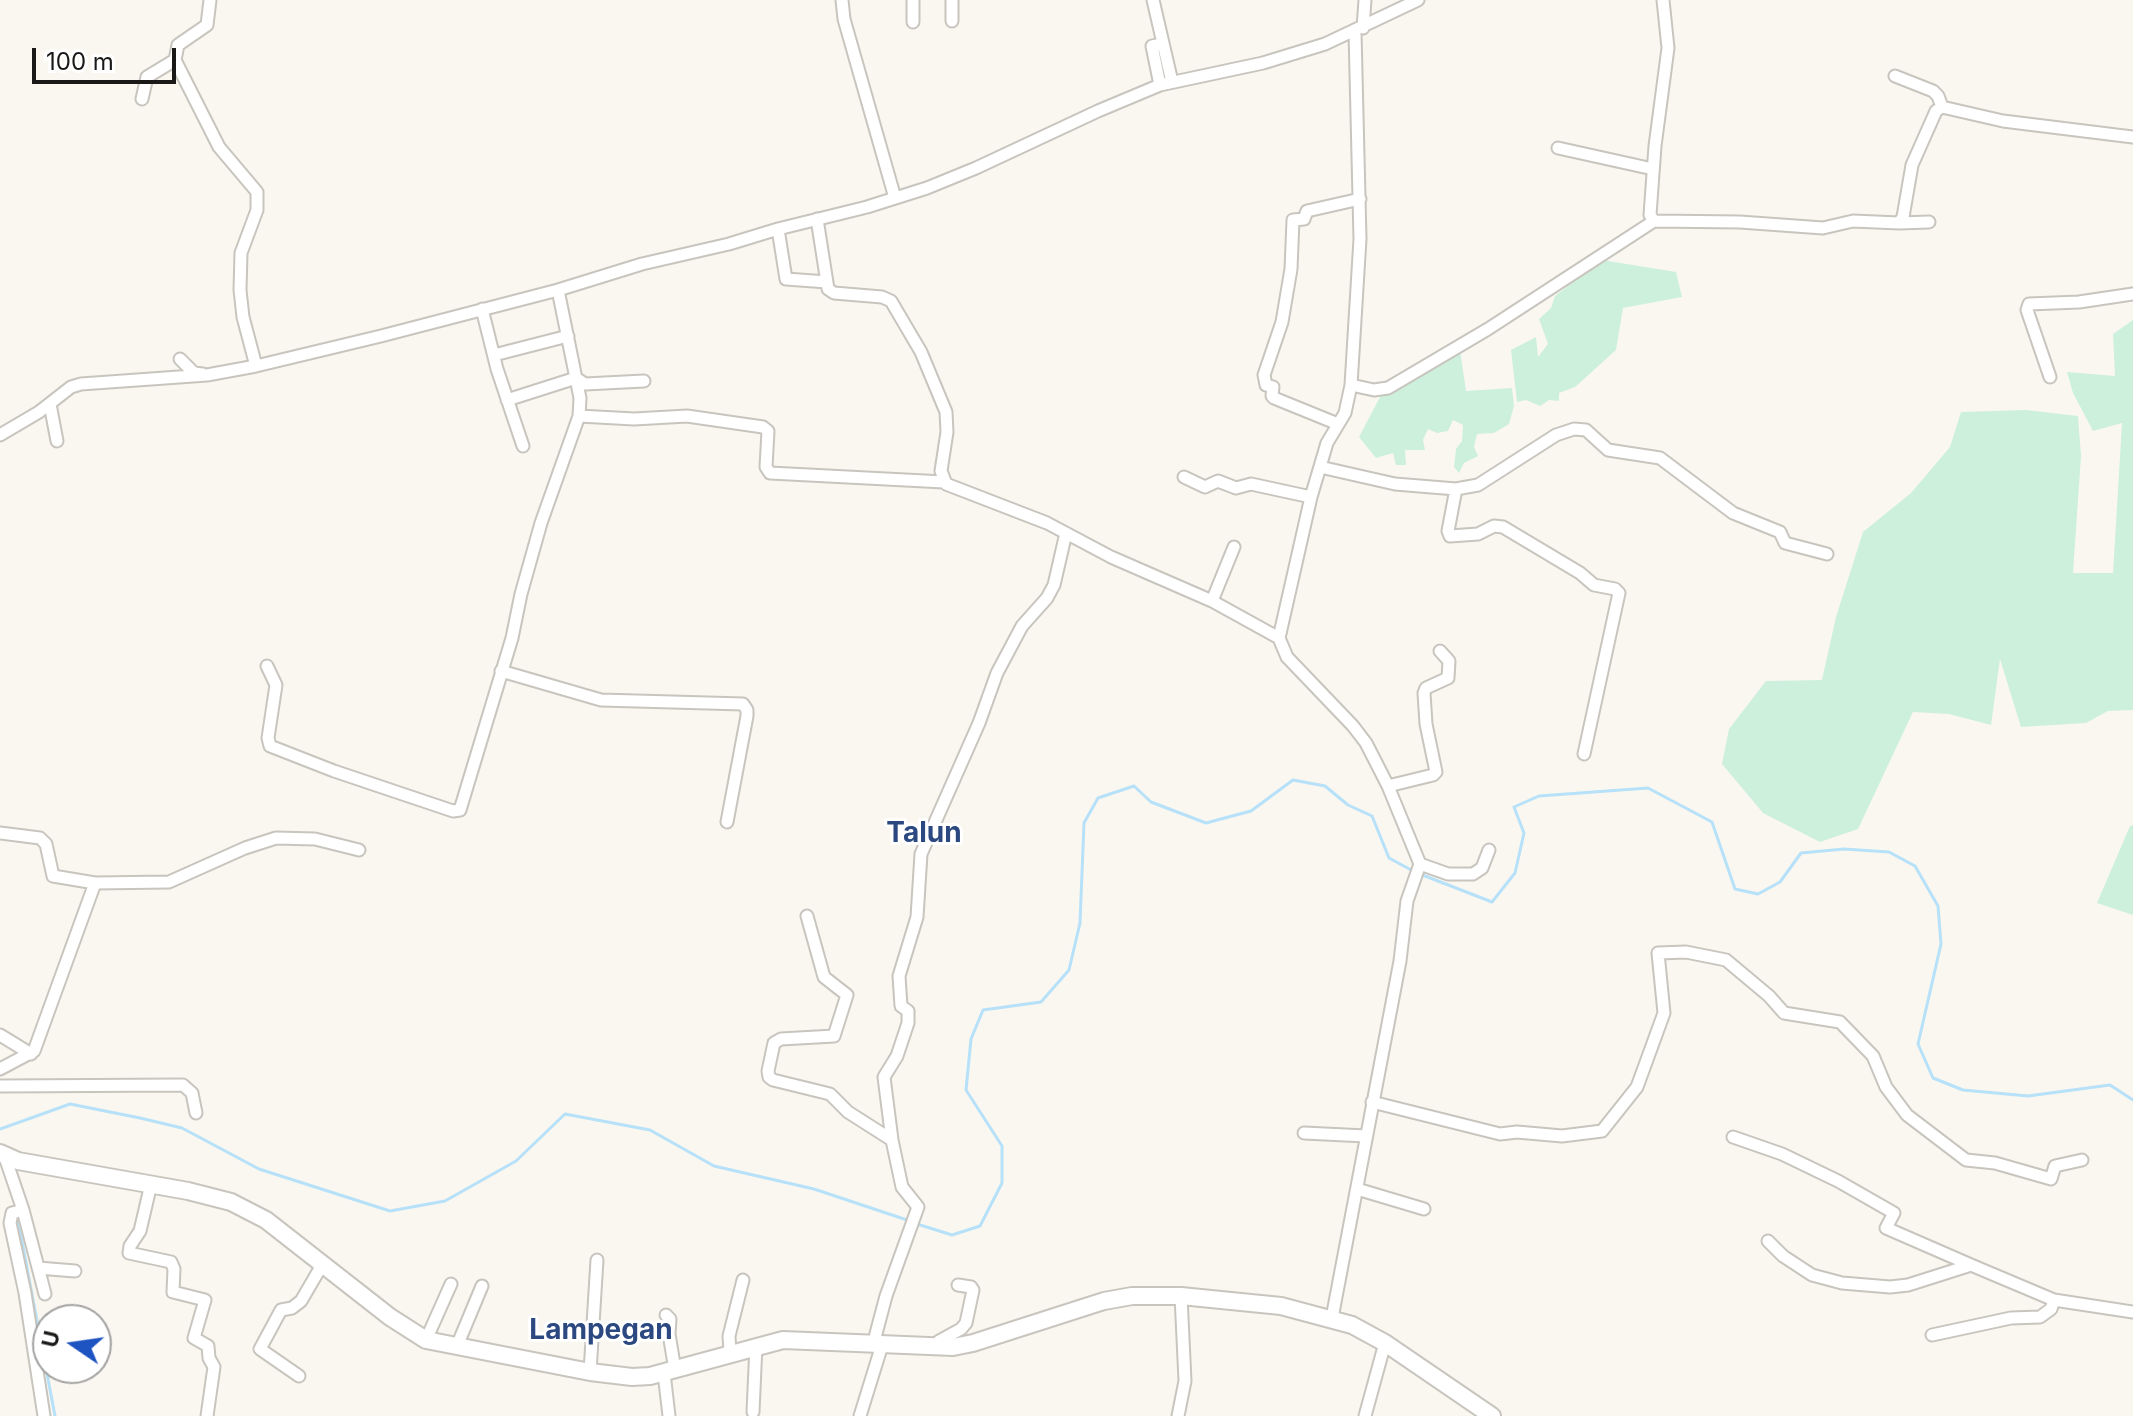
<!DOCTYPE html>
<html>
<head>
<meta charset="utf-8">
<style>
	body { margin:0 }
	#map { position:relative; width:2133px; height:1416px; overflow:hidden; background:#faf7f1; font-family:Inter,sans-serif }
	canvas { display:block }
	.north { position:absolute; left:32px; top:1304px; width:80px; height:80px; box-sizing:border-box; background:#fff; border:2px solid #a3a3a2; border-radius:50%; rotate:283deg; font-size:22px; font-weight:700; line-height:32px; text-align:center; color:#1a1917 }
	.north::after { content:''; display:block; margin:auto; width:28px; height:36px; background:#1e54c1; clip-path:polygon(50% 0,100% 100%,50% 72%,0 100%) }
	.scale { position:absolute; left:32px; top:48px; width:144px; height:36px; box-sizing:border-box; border:4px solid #1a1917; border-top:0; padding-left:10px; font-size:24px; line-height:28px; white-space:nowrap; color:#1a1917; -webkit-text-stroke:6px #fff; paint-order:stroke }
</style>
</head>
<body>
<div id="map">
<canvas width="2133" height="1416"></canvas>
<div class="north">U</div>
<div class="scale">100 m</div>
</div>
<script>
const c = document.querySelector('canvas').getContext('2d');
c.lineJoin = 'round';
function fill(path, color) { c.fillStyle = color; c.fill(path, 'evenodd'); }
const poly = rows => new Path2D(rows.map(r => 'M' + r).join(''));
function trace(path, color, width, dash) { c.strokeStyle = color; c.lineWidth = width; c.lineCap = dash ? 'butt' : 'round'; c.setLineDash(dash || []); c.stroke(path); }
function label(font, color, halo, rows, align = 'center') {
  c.font = font + ' Inter,sans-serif'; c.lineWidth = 6; c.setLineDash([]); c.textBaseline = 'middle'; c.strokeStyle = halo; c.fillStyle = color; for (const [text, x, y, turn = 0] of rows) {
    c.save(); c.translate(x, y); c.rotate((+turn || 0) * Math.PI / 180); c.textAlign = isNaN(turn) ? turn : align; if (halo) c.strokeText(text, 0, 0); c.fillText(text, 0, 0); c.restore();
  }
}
fill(poly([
	[1602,260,1676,272,1682,297,1623,308,1616,350,1575,387,1559,393,1559,401,1549,400,1540,406,1526,400,1517,402,1511,350,1536,337,1538,357,1548,344,1539,319,1551,308,1555,296],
	[2133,320,2133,710,2108,711,2086,723,2021,727,2000,659,1991,725,1949,714,1913,712,1858,829,1820,842,1763,813,1722,764,1729,729,1766,681,1822,680,1836,617,1863,532,1911,493,1950,447,1961,412,2026,410,2078,416,2081,456,2073,573,2113,573,2122,423,2093,431,2073,393,2067,372,2115,376,2113,334],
	[1460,350,1466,391,1512,388,1514,406,1509,424,1494,433,1477,434,1474,447,1478,456,1464,463,1459,473,1454,467,1456,449,1462,441,1463,425,1453,420,1448,431,1437,433,1428,429,1423,440,1425,450,1405,450,1406,465,1396,465,1393,453,1376,458,1359,437,1380,397,1371,393],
	[2133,825,2133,915,2097,903,2130,826]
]), '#cdf0dc');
trace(poly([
	[1420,874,1492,902,1515,873,1524,833,1514,807,1539,796,1648,788,1712,822,1735,889,1758,894,1780,882,1801,853,1844,849,1889,852,1915,866,1938,906,1941,944,1918,1044,1933,1078,1963,1090,2028,1096,2110,1085,2133,1100],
	[0,1129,70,1104,140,1118,182,1128,259,1169,390,1211,445,1201,516,1161,565,1114,650,1130,714,1166,814,1189,910,1221],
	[17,1215,55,1416],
	[917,1224,952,1235,980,1226,1002,1183,1002,1146,966,1090,971,1039,983,1010,1041,1002,1069,970,1080,923,1084,823,1098,798,1134,786,1151,802,1206,823,1251,811,1293,780,1325,786,1348,805,1372,816,1389,858,1413,871]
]), '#b6e1f8', 3);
const minor = poly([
	[842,0,844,19,895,198],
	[913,0,913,22],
	[952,0,952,21],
	[1153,0,1172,82],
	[1363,28,1365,0],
	[175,60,219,147,257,192,257,210,241,253,240,290,243,317,256,366],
	[1895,76,1933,91,1938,96,1942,107],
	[1160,85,1152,46,1162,44],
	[142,99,147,77,175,60,178,45,207,25,210,0],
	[1558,148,1653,169],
	[817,219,828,289,834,293,882,297,891,301,921,352,946,412,947,432,941,471,946,484,1047,523,1111,557,1212,601,1279,638],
	[1654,221,1650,215,1655,146,1668,48,1663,0],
	[1899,223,1929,222],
	[778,229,786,279,827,282],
	[482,309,497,369,523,446],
	[494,355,568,336],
	[180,359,194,373,203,374],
	[2050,377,2027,310,2029,304,2079,302,2133,294],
	[1351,385,1374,390,1388,388,1488,329,1654,221,1740,222,1823,228,1853,221,1899,223,1903,217,1912,165,1936,111,1942,107,2003,121,2133,137],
	[507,400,576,378,585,384,644,381],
	[50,404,57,441],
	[579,416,634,419,687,416,763,427,768,431,766,467,770,473,944,482],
	[1338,424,1274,398,1272,396,1273,387,1266,385,1264,375,1282,322,1291,269,1293,220,1304,219,1307,211,1360,199],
	[0,435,39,412,71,387,81,384,207,375,256,366,381,336,558,290,642,264,729,244,778,229,867,207,927,188,976,168,1098,111,1160,85,1263,63,1325,44,1418,0],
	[1320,467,1395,484,1456,489,1478,485,1556,435,1574,429,1586,430,1608,450,1660,458,1733,513,1780,532,1785,543,1827,554],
	[1184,477,1205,487,1218,481,1236,488,1251,484,1311,497],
	[1456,489,1448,531,1450,536,1478,534,1494,526,1503,527,1580,573,1594,585,1615,589,1619,593,1584,754],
	[1212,601,1234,547],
	[267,666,276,685,268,738,270,746,334,771,453,811,460,810,512,638,521,594,541,523,579,416,580,398,558,290],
	[501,671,601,700,743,704,747,710,747,716,727,822],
	[1388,786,1433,775,1436,772,1426,724,1424,693,1426,688,1448,678,1449,661,1440,651],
	[0,833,40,838,46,844,53,876,95,883,169,882,245,848,276,838,315,839,359,850],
	[1420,864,1448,874,1473,874,1482,868,1489,850],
	[807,916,824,977,847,995,834,1036,781,1039,774,1043,768,1071,769,1077,773,1080,830,1094,848,1112,892,1140,902,1187,918,1207,886,1296,873,1345],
	[0,1035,31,1054],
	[0,1069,34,1051,95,883],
	[0,1086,183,1085,192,1093,196,1113],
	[1372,1102,1500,1134,1517,1132,1562,1136,1602,1131,1637,1087,1664,1013,1658,953,1686,952,1726,960,1769,996,1784,1013,1840,1022,1873,1056,1886,1087,1907,1115,1966,1160,1995,1163,2051,1179,2055,1166,2082,1160],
	[1304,1133,1366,1136],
	[1733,1137,1782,1154,1838,1181,1894,1213,1886,1228,1971,1265],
	[892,1140,884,1077,897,1056,908,1023,908,1011,901,1006,899,976,917,917,921,854,979,723,997,673,1022,626,1047,598,1054,585,1066,533],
	[5,1157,23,1210,12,1213,10,1223,25,1293,44,1416],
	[151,1184,140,1231,130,1246,129,1253,171,1262,174,1269,173,1292,205,1300,194,1338,208,1346,209,1358,214,1367,207,1416],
	[1357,1189,1424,1209],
	[23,1210,45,1294],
	[1768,1241,1783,1256,1812,1275,1842,1283,1890,1287,1908,1285,1971,1265,2054,1300],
	[38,1268,75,1271],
	[666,1315,670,1319,669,1334,675,1370],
	[1332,1318,1400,961,1407,901,1420,864,1388,786,1366,743,1353,726,1287,657,1279,638,1311,497,1327,443,1345,413,1351,385,1360,239,1355,32],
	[1932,1335,2011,1318,2040,1317,2051,1309,2054,1300,2133,1312],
	[426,1340,451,1284],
	[457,1346,482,1286],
	[936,1347,939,1341,961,1329,966,1323,973,1290,971,1287,958,1285],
	[730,1352,729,1336,743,1280],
	[590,1372,597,1260],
	[664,1373,669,1416],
	[299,1376,260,1349,281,1310,292,1308,301,1301,322,1265],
	[753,1412,756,1345],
	[860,1416,882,1345],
	[1178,1416,1185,1381,1181,1296],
	[1365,1416,1385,1343]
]);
const secondary = poly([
	[0,1153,18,1161,188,1191,231,1202,266,1220,390,1317,426,1340,590,1372,632,1377,650,1376,783,1340,953,1347,973,1343,1104,1301,1132,1296,1181,1296,1281,1306,1352,1325,1385,1343,1492,1416]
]);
trace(minor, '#c8c5be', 15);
trace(secondary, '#c8c5be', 20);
trace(minor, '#fff', 11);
trace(secondary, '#fff', 16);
label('bold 28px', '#2b4880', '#fff', [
	["Talun",924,834],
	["Lampegan",601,1331]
]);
</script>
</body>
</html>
